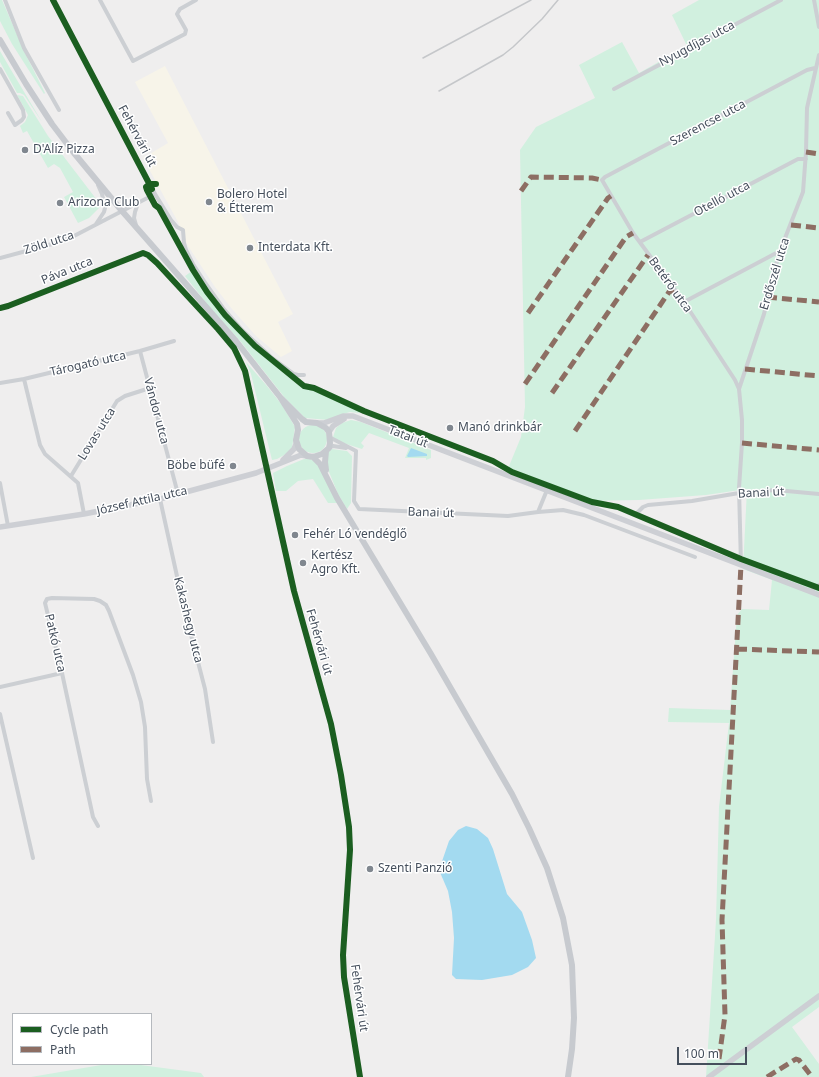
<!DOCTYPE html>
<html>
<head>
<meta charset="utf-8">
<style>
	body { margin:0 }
	#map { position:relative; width:819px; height:1077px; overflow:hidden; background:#efeeee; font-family:"Noto Sans",sans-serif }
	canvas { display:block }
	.legend { position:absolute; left:12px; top:1013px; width:140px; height:52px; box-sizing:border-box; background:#fff; border:1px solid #b5b9be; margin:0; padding:5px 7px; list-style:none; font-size:12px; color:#454f5c }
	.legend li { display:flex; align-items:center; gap:8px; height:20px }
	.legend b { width:20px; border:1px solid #b5b9be }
	.scale { position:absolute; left:677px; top:1047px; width:70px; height:18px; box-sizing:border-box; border:2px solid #454f5c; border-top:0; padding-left:5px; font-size:12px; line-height:14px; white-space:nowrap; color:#454f5c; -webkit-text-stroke:3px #fff; paint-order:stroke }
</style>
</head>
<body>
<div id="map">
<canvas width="819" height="1077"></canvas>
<ul class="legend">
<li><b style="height:5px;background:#1b5e20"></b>Cycle path</li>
<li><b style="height:5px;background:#8d6e63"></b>Path</li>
</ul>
<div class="scale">100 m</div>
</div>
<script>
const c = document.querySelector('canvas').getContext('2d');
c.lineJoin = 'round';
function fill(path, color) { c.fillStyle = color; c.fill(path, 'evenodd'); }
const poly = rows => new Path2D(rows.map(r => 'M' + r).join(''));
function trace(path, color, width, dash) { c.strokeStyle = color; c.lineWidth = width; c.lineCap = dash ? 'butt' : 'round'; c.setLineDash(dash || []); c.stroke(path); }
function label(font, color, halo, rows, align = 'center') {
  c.font = font + ' "Noto Sans",sans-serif'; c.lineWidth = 3; c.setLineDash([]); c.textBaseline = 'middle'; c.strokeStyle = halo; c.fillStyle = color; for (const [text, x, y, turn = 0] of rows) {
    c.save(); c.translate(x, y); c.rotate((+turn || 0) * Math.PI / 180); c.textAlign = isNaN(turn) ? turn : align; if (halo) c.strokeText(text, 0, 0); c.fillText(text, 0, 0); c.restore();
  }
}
fill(poly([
	[165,66,293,314,278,322,292,351,281,357,256,336,232,309,215,287,188,246,178,222,143,158,168,143,135,82]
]), '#f7f4e9');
fill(poly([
	[0,0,2,0,25,53,45,93,44,94,12,44,0,21],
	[699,0,819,0,819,1007,792,1027,819,1064,819,1077,706,1077,716,920,719,807,729,723,668,722,669,708,730,710,737,615,742,609,769,610,772,580,743,569,747,489,706,495,639,500,583,501,507,471,521,437,525,407,520,150,536,127,595,98,579,65,622,42,639,73,687,46,672,15],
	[0,51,14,75,42,122,24,95,20,93,17,93,0,62],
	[17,95,23,96,48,136,100,204,100,207,89,218,78,223,64,197,73,192,60,168,54,164,48,168,27,131,23,133,20,126,25,122,28,115],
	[192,271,225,317,254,348,269,361,298,385,303,388,315,389,324,393,360,411,359,413,350,412,340,415,329,420,305,418,285,398,241,342,208,305,185,276],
	[246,362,267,386,282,405,295,427,292,448,286,454,277,459,272,460,251,374],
	[351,420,361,422,431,450,431,458,426,460,426,458,405,458,409,448,369,433,361,443,364,446,362,449,340,442,333,437,336,428,342,423],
	'299 439a14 14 0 1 1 28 0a14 14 0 1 1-28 0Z',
	[332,449,347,451,352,456,351,503,347,509,338,494,327,467,328,452],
	[304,459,310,459,316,462,339,503,328,503,313,479,298,481,286,491,276,491,273,473,287,466],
	[107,1064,133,1064,201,1073,204,1077,31,1077]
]), '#d1f0df');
fill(poly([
	[411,448,427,454,427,456,408,457,407,456],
	[466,826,477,829,488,838,493,849,507,894,522,912,532,940,536,958,528,967,512,975,482,980,456,979,452,975,454,938,452,912,448,891,439,870,449,841,458,830]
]), '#a3daf0');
trace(poly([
	[5,0,24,48,59,110],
	[53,0,155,194,171,220,177,227,183,230,184,243,186,250,193,264,206,284,223,308,242,330,271,357,294,374,298,375,304,375],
	[100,0,133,61,185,34,186,30,177,14,180,9,196,0],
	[814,0,819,27],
	[0,69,23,110,24,117,22,120,15,125,8,113],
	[614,89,781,0],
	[96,224,104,212,105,208,102,194,98,185],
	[136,225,134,218,135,212,138,203],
	[640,242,798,159,806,159],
	[0,258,56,243,74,236,155,194],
	[684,302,780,251],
	[0,308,8,306,143,253,148,255,157,263,218,329,234,348,245,371,294,591,331,724,341,775,349,827,350,850,343,955,344,977,360,1077],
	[140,351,178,494],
	[24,379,40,445,45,454,78,483,84,514],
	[0,383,24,379,140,351,174,341],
	[739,389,735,380,684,302,633,233,602,180,605,177,807,70,815,68],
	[331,438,356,451],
	[329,448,333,446,346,448],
	[356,451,354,501,359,509,508,516,538,512,547,490],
	[71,476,117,401,125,396,150,388],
	[0,483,8,526],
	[160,499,184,608,205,689,213,742],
	[538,512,563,510,584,515,695,557],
	[635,515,643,507,648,505,692,501,739,493,776,490,819,494],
	[741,565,739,488,742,443,742,420,739,389,764,314,773,275,780,251,803,192,806,152,807,108,819,55],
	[810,591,819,585],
	[0,687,62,673],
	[0,714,33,858],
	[98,826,93,817,62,673,45,603,47,599,52,598,94,599,100,601,106,605,109,611,133,675,141,702,145,727,147,779,151,801]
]), '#cccfd3', 4);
trace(poly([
	[317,423,324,423,343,416,353,416,819,595],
	[329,432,333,426,344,419],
	[283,460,294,449,296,444,296,440],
	[0,527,84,514,160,499,256,473,301,455,307,456],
	[709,1077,819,996]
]), '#cdcfd4', 5.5);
trace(poly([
	[0,40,26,84,52,124,74,153,122,211,236,341,280,397,297,424,298,430,296,440,299,449,307,456,313,457,322,454,329,448,330,443,329,432,326,428,317,423,306,422,302,419,280,397],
	[326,451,325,462,326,470],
	[313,457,320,464,337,498,431,654,512,794,529,828,547,868,563,918,572,965,574,1018,572,1049,568,1077]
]), '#c7cacf', 6);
trace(poly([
	[423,58,531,0],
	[439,91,503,55,513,47,542,19,558,0]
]), '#c5c7ca', 1.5);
trace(poly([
	[806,152,819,154],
	[521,191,531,177,592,178,602,180],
	[791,225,819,228],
	[767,297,819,302],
	[528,313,608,198,611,196],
	[745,369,819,376],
	[525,384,626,237,633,233],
	[552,393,648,255],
	[575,431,669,292,674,290],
	[742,443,819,450],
	[737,649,819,652],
	[719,1059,725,1015,722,920,741,565],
	[767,1077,796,1059,799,1060,812,1077]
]), '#8d6e63', 5, [10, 5]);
trace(poly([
	[53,0,152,189],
	[156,184,150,184,146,187,147,190,155,205,159,208,193,270,207,292,225,315,255,346,304,386,314,388,364,411,493,461,512,472,592,502,618,507,741,559,819,588],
	[0,308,8,306,143,253,148,255,157,263,218,329,234,348,245,371,294,591,331,724,341,775,349,827,350,850,343,955,344,977,360,1077]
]), '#1b5e20', 6);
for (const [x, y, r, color] of [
	[25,150,4,"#80878f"],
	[209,202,4,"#80878f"],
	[60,203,4,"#80878f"],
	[250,248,4,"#80878f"],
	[450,428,4,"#80878f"],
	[233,466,4,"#80878f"],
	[295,535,4,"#80878f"],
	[303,563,4,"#80878f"],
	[370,869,4,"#80878f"]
]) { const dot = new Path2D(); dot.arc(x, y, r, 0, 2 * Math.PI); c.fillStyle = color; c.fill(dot); trace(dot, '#fff', 1.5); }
label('12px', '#454f5c', '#fff', [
	["Nyugdíjas utca",697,44,-28],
	["Szerencse utca",708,123,-28],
	["Fehérvári út",137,136,62],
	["Otelló utca",722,199,-28],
	["Zöld utca",49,243,-18],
	["Páva utca",67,271,-22],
	["Erdőszél utca",775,274,-73],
	["Betérő utca",670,285,54],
	["Tárogató utca",88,364,-13],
	["Vándor utca",156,411,75],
	["Lovas utca",97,434,-58],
	["Tatai út",408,437,21],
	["Banai út",761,493,-3],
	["József Attila utca",142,501,-13],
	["Banai út",431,513,2],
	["Kakashegy utca",188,620,76],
	["Fehérvári út",319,642,74],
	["Patkó utca",55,643,77],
	["Fehérvári út",359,998,82]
]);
label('12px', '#454f5c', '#fff', [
	["D'Alíz Pizza",33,150],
	["Bolero Hotel",217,195],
	["& Étterem",217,209],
	["Arizona Club",68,203],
	["Interdata Kft.",258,248],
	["Manó drinkbár",458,428],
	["Böbe büfé",225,466,"right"],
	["Fehér Ló vendéglő",303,535],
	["Kertész",311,556],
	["Agro Kft.",311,570],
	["Szenti Panzió",378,869]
], 'left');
</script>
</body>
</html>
